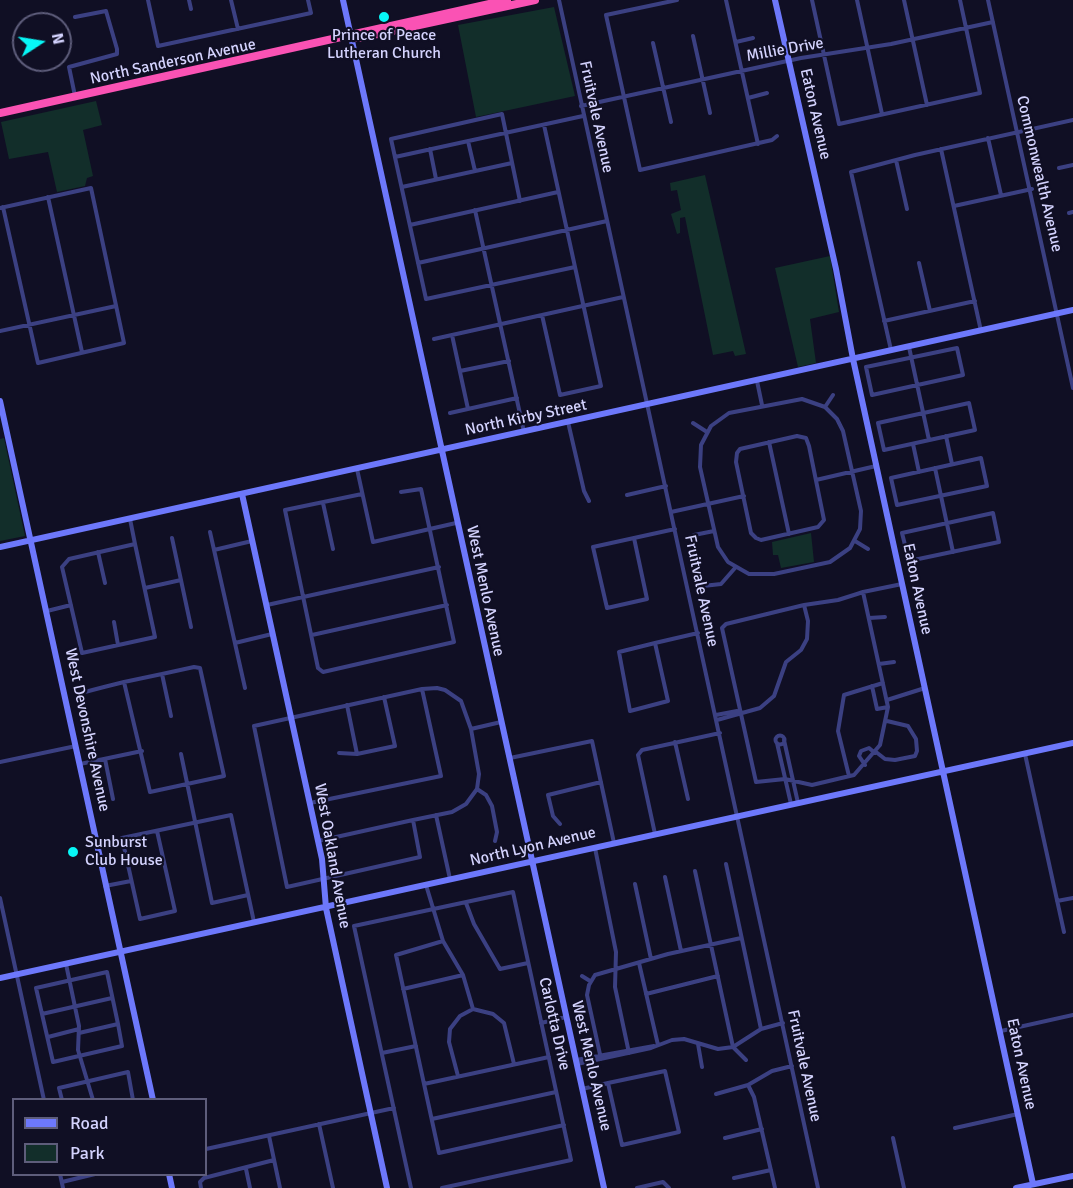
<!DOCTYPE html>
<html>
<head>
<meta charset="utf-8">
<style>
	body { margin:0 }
	#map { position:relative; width:1073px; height:1188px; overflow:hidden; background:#100f24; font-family:Signika,sans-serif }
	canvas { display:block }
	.legend { position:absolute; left:12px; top:1098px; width:195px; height:78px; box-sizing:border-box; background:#100f24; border:2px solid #5e5d7b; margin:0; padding:8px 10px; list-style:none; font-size:18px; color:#d4d3fe }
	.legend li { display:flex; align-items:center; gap:12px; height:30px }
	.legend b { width:30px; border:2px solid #5e5d7b }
	.north { position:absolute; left:12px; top:12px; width:60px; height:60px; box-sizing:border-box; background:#100f24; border:2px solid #5e5d7b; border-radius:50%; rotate:78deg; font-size:16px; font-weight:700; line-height:24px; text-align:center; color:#d4d3fe }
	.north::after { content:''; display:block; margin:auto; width:21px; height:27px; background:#07f6f6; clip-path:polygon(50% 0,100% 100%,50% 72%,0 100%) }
</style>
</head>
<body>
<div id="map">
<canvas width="1073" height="1188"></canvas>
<ul class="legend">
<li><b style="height:8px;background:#6d78fb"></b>Road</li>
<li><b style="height:16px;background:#122e2a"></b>Park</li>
</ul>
<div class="north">N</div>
</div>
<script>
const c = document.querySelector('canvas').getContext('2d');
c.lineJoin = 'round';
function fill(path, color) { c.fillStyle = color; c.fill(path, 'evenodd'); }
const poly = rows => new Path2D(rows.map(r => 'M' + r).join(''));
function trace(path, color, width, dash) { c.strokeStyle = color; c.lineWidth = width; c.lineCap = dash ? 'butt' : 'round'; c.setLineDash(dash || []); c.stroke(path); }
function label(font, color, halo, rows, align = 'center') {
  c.font = font + ' Signika,sans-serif'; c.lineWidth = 4.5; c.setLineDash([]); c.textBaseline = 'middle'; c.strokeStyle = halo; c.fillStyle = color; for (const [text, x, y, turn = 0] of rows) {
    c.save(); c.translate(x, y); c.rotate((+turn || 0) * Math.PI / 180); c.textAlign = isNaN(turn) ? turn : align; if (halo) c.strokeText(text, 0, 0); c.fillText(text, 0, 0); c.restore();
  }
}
fill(poly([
	[554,7,575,96,476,117,458,25],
	[96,101,102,125,83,130,93,176,87,178,85,186,57,192,48,152,9,159,1,122],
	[705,175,746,354,735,356,733,351,713,355,685,217,680,218,680,233,677,234,671,214,681,210,677,190,671,191,670,183],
	[830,256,839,312,810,319,816,363,798,367,775,268],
	[4,438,25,536,0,541,0,439],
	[811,533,814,562,781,568,778,555,773,555,772,542]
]), '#122e2a');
trace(poly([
	[148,0,158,46,311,13,308,0],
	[189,0,191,9],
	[231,0,238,29],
	[559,0,818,1188],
	[677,0,606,15,640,170,772,140,777,136],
	[726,0,758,144],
	[812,0,839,124,980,93,960,0],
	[857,0,882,114],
	[904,0,927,105],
	[988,0,1073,388],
	[693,36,710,113],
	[736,42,753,38],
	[653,43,671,122],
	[75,96,69,67,117,54,117,49,106,11,75,17],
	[748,98,767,93],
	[581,106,801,58,891,44,993,22],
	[988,138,1001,195],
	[468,141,475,171],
	[430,149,436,179],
	[941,149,981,331],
	[395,157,583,116],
	[896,160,907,209],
	[1059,168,1073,165],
	[402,187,512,163],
	[48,197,82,352],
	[520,201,502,114,391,139,426,299,575,267],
	[954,206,1032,189],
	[0,208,91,188,124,343,38,363,3,207],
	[475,210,524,432],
	[1069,213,1073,212],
	[410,225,558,192],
	[418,263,607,221],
	[919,263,930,311],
	[542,315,560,395,601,386,544,125],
	[884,321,975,301],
	[0,331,116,306],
	[452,335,468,409],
	[434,339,623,297],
	[909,347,929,440],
	[957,348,963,375,872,395,866,367,957,348],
	[891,350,851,172,915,155,1073,120],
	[460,371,509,361],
	[757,381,762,405],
	[802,399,825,407,837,419,843,431,861,511,860,529,850,548,830,562,774,574,749,574,728,562,718,547,700,467,701,445,711,426,729,413,802,399],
	[969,403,975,430,884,450,878,423,969,403],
	[825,407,833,395],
	[450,413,517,398],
	[568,422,584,491,589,501],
	[693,423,707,432],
	[797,436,806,438,809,446,824,520,818,527,761,540,756,538,751,533,736,462,737,453,740,449,797,436],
	[946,436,952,464],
	[769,442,789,534],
	[913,444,919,472],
	[981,458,987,486,897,505,891,478,981,458],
	[935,468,953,552],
	[357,469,373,542,456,523],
	[816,480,876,466],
	[362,494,285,510,318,668,323,672,454,642,421,489,401,492],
	[627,495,666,486],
	[323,503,333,549],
	[671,512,744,496],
	[993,513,999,542,909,561,902,533,993,513],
	[130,519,135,544,155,637,82,653,62,567,69,559,135,544],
	[210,532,245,688],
	[694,535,714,531],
	[172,538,191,627],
	[634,538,647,599,607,608,593,547,675,529],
	[855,541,868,549],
	[214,550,252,541],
	[98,552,105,583],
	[703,586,721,584,735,568],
	[145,588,181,580],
	[863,592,888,707,880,745,854,775,812,785,785,779,756,782,722,628,726,624,804,605,838,600,857,594,863,592,902,584],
	[267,605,439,567],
	[47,611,71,605],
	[869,618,885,617],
	[114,622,118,645],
	[312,635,447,605],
	[235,643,272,634],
	[655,643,668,701,630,711,619,652,655,643,698,633],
	[879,664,894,662],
	[162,674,171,716],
	[872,686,877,709,888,707],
	[81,693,104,687,124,682,162,674,194,667,200,668,224,776,150,792,124,682],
	[887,700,925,688],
	[347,705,357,754],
	[716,715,737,711,740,713],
	[717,720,760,708,774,696,786,662,801,650,807,639,808,621,804,605],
	[471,729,501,722],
	'775.5 740a4.5 4.5 0 1 1 9 0a4.5 4.5 0 1 1-9 0Z',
	[784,740,798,803],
	[675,742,688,799],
	[777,743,791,804],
	[876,752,885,759,895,760,915,756,917,751,916,739,908,726,887,721],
	[339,753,357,754,395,746,384,697],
	[181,754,212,903,248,895],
	[1025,754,1064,932],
	[510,758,592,741,614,843],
	[105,759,113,799],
	[0,762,76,746],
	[80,764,142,751],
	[865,765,859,756,861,751,869,748,875,753],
	[849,776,838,731,844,695,883,683],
	[477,789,486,795,492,806,497,832,495,841],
	[310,803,441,776,422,689],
	[436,815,450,879],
	[560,824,553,816,548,795,601,782],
	[157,831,175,911,140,919,122,838,231,815,254,922],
	[655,834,638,755,642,750,720,733],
	[318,841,413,820,452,812,466,804,477,789,479,774,471,729,461,701,445,690,437,688,422,689,254,726,287,887,420,857,413,820],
	[595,848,616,952,615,987,629,1053],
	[726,864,761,1029],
	[695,871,733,1047,746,1060],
	[665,877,681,951],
	[635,884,651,959],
	[426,885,443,941,463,975,473,1009],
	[105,886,131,881],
	[0,898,44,1100],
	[1057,901,1073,898],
	[466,903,474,924,500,969,528,963],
	[443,941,396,955,439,1153,564,1125],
	[639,963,658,1045],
	[66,964,79,1026,78,1050,93,1100],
	[582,976,590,981],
	[403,989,463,975],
	[646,994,718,976],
	[112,998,42,1014,36,988,107,972,118,1024],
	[42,1014,53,1062,122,1046,118,1024,79,1033],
	[541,1023,566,1017],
	[1001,1031,1073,1015],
	[48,1037,79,1029],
	[698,1044,702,1067],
	[382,1053,416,1046],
	[601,1059,587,995,589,985,595,975,668,954,741,938],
	[576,1060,654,1046],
	[577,1064,651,1048,672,1040,684,1039,718,1049,733,1047,761,1029,783,1023],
	[458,1076,449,1042,450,1029,460,1016,473,1009,493,1014,504,1023,514,1064],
	[424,1084,549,1057],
	[748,1085,754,1097,775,1188],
	[582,1089,608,1083,665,1071,679,1132,622,1145,608,1083],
	[716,1094,748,1085,772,1071,792,1066],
	[62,1100,59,1088,128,1072,133,1100],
	[432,1119,556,1092],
	[319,1124,333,1188],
	[955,1128,1018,1114],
	[269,1136,280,1188],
	[725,1138,762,1129],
	[893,1138,904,1188],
	[206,1149,394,1108],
	[246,1169,250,1188],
	[60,1174,63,1188],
	[734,1178,771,1170],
	[62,1182,95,1174],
	[201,1188,200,1182,204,1178,274,1160],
	[411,1188,354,926,513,892,571,1160,442,1188],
	[637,1188,663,1182,669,1188]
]), '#3b4082', 4);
trace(poly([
	[343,0,604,1188],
	[775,0,836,269,853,359,1033,1184],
	[0,401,153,1100],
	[242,494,322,859,326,908,387,1188],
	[0,547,1073,310],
	[0,978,1073,743],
	[169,1174,172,1188],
	[1016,1188,1073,1176]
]), '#6d78fb', 6);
trace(poly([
	[351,37,359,38,535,0],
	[0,113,507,0]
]), '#fa52b4', 8);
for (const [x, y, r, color] of [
	[384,17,6,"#07f6f6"],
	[73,852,6,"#07f6f6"]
]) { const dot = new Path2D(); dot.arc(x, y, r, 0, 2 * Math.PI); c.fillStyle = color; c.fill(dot); trace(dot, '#100f24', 2); }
label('16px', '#d4d3fe', '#100f24', [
	["Prince of Peace",384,36],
	["Lutheran Church",384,54],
	["Sunburst",85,843,"left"],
	["Club House",85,861,"left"]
]);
label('16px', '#d4d3fe', '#100f24', [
	["Millie Drive",785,50,-10],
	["North Sanderson Avenue",173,62,-12],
	["Eaton Avenue",815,114,77],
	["Fruitvale Avenue",596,117,78],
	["Commonwealth Avenue",1039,174,77],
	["North Kirby Street",526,418,-12],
	["Eaton Avenue",917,589,78],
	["West Menlo Avenue",485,591,78],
	["Fruitvale Avenue",701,591,78],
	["West Devonshire Avenue",87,730,78],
	["North Lyon Avenue",533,847,-13],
	["West Oakland Avenue",332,856,80],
	["Carlotta Drive",554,1024,77],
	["Eaton Avenue",1021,1064,78],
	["West Menlo Avenue",591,1066,77],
	["Fruitvale Avenue",804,1066,78]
]);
</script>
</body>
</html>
